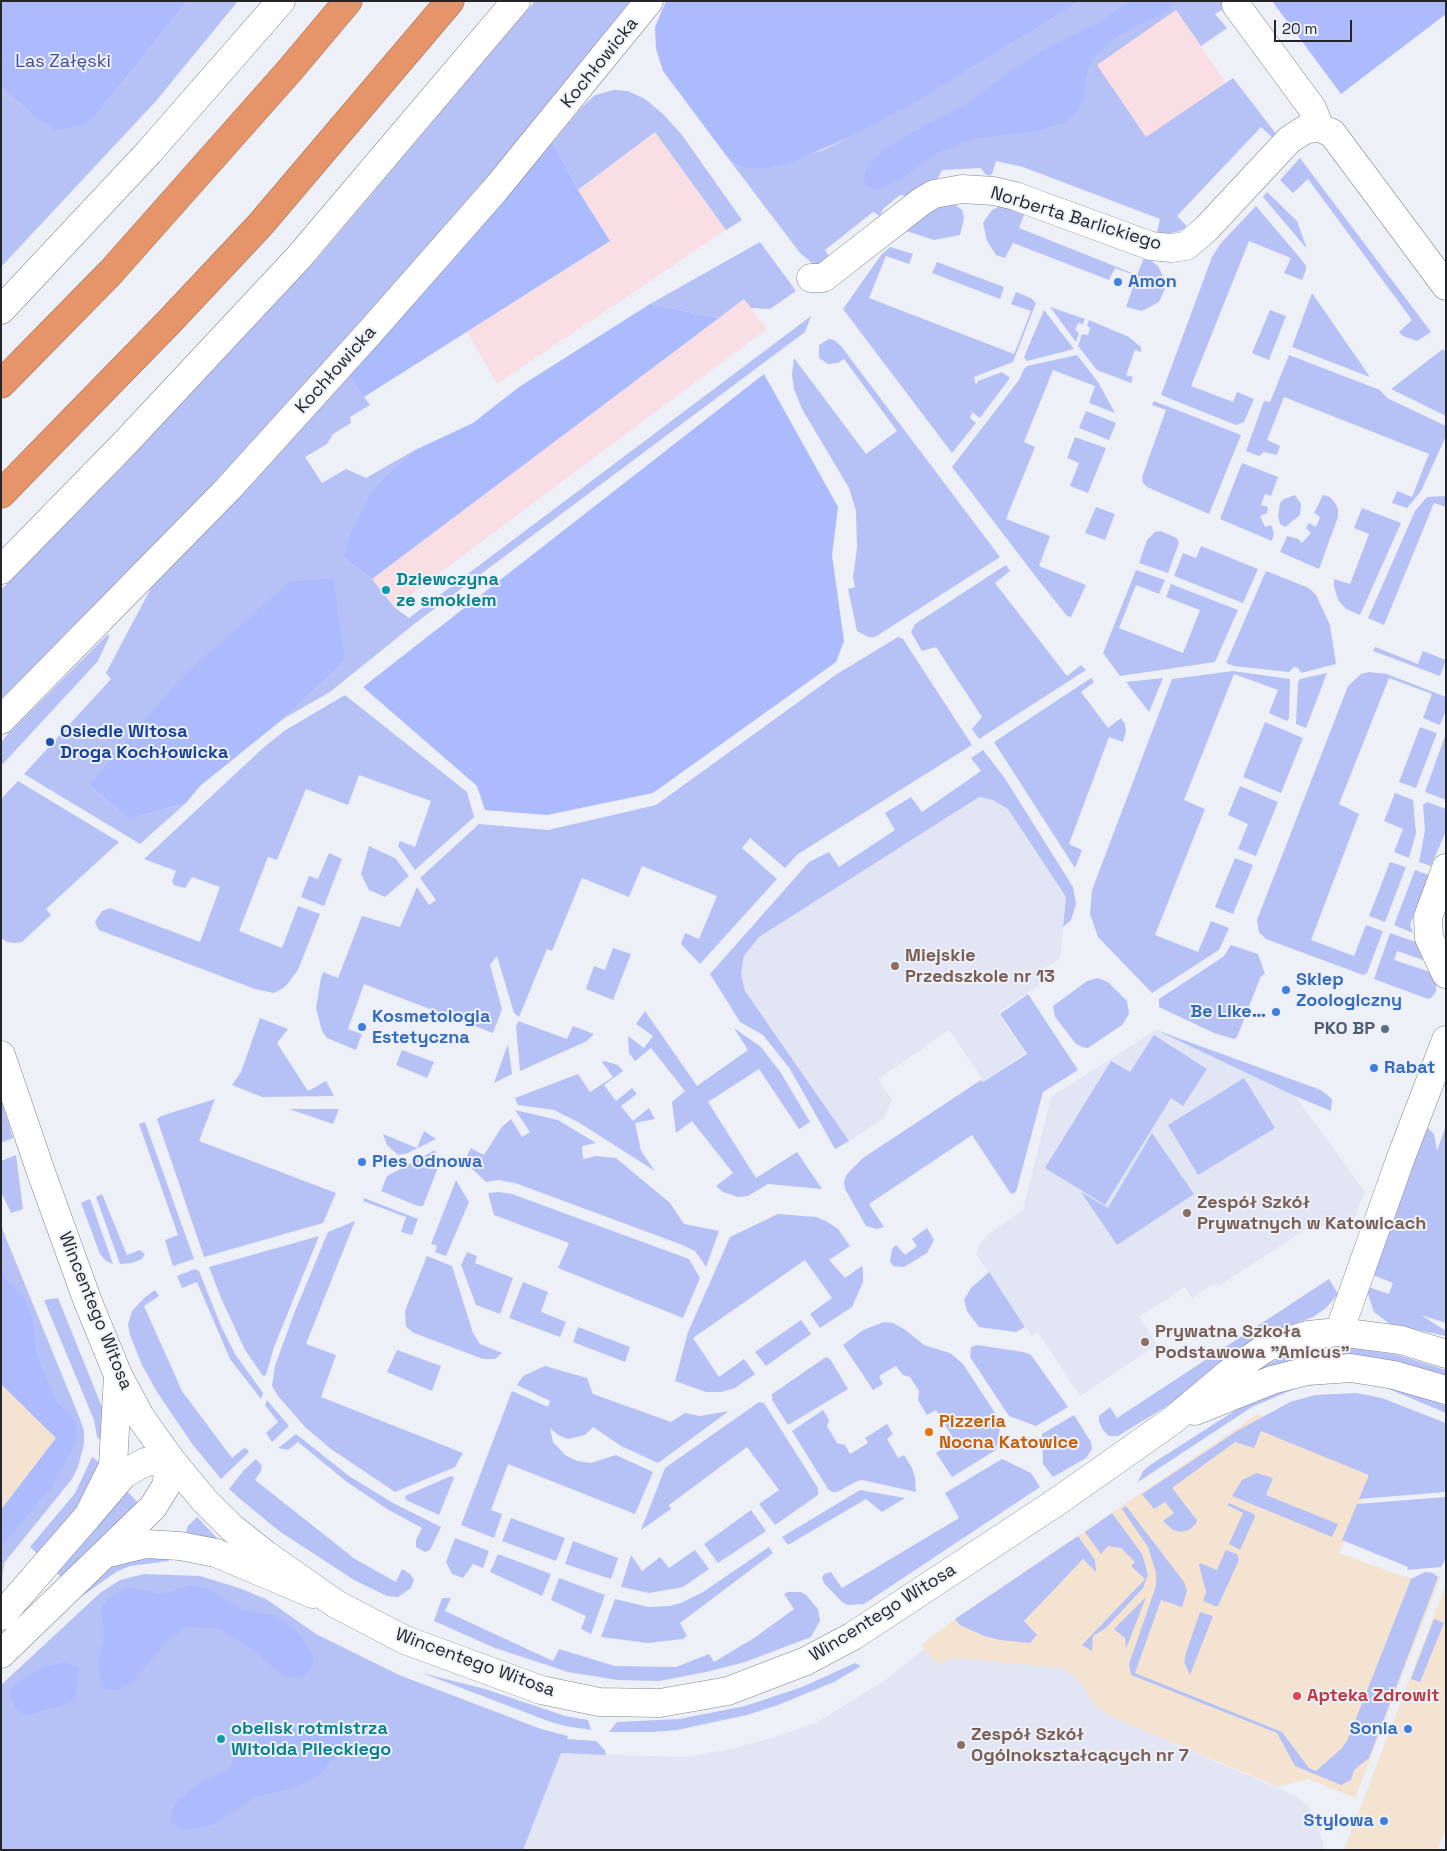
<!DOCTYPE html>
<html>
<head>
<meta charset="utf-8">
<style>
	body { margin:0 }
	#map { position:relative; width:1447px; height:1851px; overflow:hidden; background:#eef0f8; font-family:"Space Grotesk",sans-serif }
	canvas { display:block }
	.frame { position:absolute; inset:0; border:2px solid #242528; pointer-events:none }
	.scale { position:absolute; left:1274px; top:20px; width:78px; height:22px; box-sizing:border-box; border:2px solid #242528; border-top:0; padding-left:6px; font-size:15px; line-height:18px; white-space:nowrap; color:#242528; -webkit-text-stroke:4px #eef0f8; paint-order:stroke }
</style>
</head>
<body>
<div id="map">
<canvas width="1447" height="1851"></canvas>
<div class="frame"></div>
<div class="scale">20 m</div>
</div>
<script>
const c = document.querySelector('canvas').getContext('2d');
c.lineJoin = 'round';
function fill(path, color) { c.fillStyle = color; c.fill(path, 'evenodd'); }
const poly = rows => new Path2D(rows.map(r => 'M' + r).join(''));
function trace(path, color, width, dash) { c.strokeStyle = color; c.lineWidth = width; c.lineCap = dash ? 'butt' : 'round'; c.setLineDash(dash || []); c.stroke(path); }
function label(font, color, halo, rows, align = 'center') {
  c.font = font + ' "Space Grotesk",sans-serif'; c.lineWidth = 4; c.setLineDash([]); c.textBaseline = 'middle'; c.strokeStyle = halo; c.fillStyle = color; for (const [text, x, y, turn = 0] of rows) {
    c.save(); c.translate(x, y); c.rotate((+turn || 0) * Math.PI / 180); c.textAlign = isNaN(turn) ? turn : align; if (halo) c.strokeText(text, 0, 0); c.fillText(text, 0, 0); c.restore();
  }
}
fill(poly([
	[1,1384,56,1438,1,1510],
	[1258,1414,1377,1465,1339,1553,1408,1578,1441,1576,1355,1798,1308,1779,1278,1787,1112,1717,1098,1709,1090,1699,1083,1685,938,1664,921,1645,955,1619],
	[1446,1584,1446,1828,1438,1850,1344,1850]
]), '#f5e3d2');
fill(poly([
	[1176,10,1226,83,1146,137,1096,65],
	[655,132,726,230,497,384,467,332,610,241,578,190],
	[744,299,767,329,394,607,372,579]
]), '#f9dfe4');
fill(poly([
	[979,797,993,800,1008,809,1066,897,1060,959,1037,973,1043,982,998,1013,1025,1053,984,1081,949,1030,878,1079,892,1100,884,1118,849,1141,744,991,741,974,744,956,759,937],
	[1156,1030,1295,1096,1365,1192,1355,1216,1336,1228,1314,1224,1217,1287,1215,1283,1192,1298,1185,1287,1139,1317,1157,1345,1080,1396,1038,1332,1032,1336,976,1254,981,1243,989,1234,1023,1210,1051,1097],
	[924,1649,938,1664,952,1659,966,1659,1061,1668,1075,1676,1083,1685,1094,1704,1112,1717,1296,1796,1310,1808,1323,1842,1323,1850,523,1850,561,1753,684,1757,727,1750,775,1737,816,1723,890,1677]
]), '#e1e5f4');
fill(poly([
	[187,1,238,1,156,101,1,267,1,87,36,118,102,108],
	[535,1,632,1,495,168,347,338,199,499,1,699,1,590,121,468,317,259],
	[1081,1,1237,1,1215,14,1227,28,1201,46,1176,10,1097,65,1146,137,1233,78,1277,135,1274,139,1261,127,1177,216,1186,225,1185,228,1177,232,1164,234,1157,232,1160,219,1023,167,996,161,992,174,989,176,985,174,981,168,942,170,936,182,913,197,900,195,883,209,880,216,873,212,825,250,831,259,822,264,813,264,800,253,728,158,738,166,769,168,823,150,853,136,936,89],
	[614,90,628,91,645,99,663,114,682,135,742,220,726,230,655,132,578,190,553,142,582,107,595,95],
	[1300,158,1431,332,1417,341,1403,336,1399,332,1412,320,1308,179,1293,193,1280,180],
	[1267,192,1297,221,1307,249,1263,197],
	[950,201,962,210,964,219,960,235,934,240,903,230,929,208],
	[1005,204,1021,208,1024,215,1019,228,1137,275,1144,258,1150,260,1158,266,1165,280,1165,289,1159,302,1142,311,1126,307,1137,276,1115,268,1109,280,1013,243,1005,258,996,255,987,241,983,223,992,210],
	[1256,206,1300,258,1306,266,1306,270,1302,280,1284,273,1291,258,1249,241,1191,386,1233,402,1237,392,1254,399,1244,422,1236,425,1161,395,1212,257,1221,243],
	[760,242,796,291,770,309,751,308,744,299,719,318,650,304],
	[890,247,913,254,909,264,886,256,869,298,1014,354,1031,311,1011,304,1016,292,1031,298,1036,303,1013,362,974,377,976,385,978,381,1002,372,1010,378,980,418,972,412,970,418,976,423,952,453,843,309,881,255],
	[937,262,1004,287,1000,299,932,273],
	[1312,293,1370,377,1292,347],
	[1050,307,1085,319,1083,324,1078,323,1075,330,1079,333,1076,342],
	[1044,310,1074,349,1027,361,1024,357],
	[1270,310,1286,316,1269,360,1252,353],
	[811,316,805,332,418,621,330,692,283,719,345,661,89,785,129,819,186,803,140,844,24,774,111,679,106,673,151,588,252,483,349,376,370,405,350,417,351,423,333,434,327,444,305,457,322,483,346,469,366,478,415,450,387,474,344,558,372,579,394,607,409,618],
	[1089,320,1129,337,1141,347,1141,352,1135,350,1126,375,1133,377,1131,383,1097,370,1078,346,1082,334,1088,335,1090,328,1087,326],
	[829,339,834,340,841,346,1000,557,875,637,868,637,857,631,848,589,855,587,853,577,857,548,856,511,849,488,802,409,794,389,792,374,794,358,866,454,897,431,844,359,838,363,828,364,819,358,819,345],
	[1443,349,1446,352,1446,416,1391,389],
	[1077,355,1098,382,1115,413,1089,403,1095,386,1053,370,1024,442,1035,447,1006,519,1050,536,1039,566,1086,585,1071,617,1067,616,1036,577,952,467,1019,380,1024,369,1027,366],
	[1289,355,1380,390,1387,398,1446,426,1446,436,1421,491,1407,508,1392,503,1397,491,1412,497,1429,454,1284,397,1267,440,1280,446,1277,455,1264,452,1259,456,1246,451,1264,401,1270,402],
	[1154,401,1241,435,1209,514,1147,487,1143,483,1142,477,1166,410,1152,405],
	[1086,411,1116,423,1109,440,1079,428],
	[1075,437,1106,448,1088,493,1070,486,1079,463,1067,458],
	[1242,463,1278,477,1271,496,1265,494,1261,505,1268,507,1267,513,1260,516,1265,527,1271,525,1274,533,1272,541,1220,519],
	[1295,495,1301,504,1300,515,1285,527,1280,524,1278,516,1280,503,1284,499],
	[1323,495,1330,497,1335,503,1338,509,1338,517,1319,569,1280,552,1287,536,1298,539,1302,543,1311,533,1306,528,1309,523,1316,527,1320,517,1314,513],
	[1446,496,1446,507,1434,503,1384,625,1368,618,1415,511,1427,497],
	[1096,507,1115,514,1105,540,1085,533],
	[1362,508,1401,523,1360,615,1346,609,1338,600,1334,586,1334,579,1350,584,1369,534,1354,528],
	[1160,531,1177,538,1179,543,1168,573,1139,563,1147,540,1155,532],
	[1201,546,1258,569,1243,603,1174,576,1183,553,1196,558],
	[1006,565,1010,571,995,583,1067,676,1081,665,1086,670,979,739,972,729,982,717,936,647,922,651,911,632,915,624],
	[1136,570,1165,580,1159,594,1136,585,1119,628,1183,653,1200,610,1166,597,1171,584,1238,610,1215,662,1120,676,1103,653],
	[1266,571,1309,588,1316,595,1330,625,1336,664,1301,673,1298,668,1294,667,1289,672,1234,666,1226,663],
	[108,634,109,637,98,661,1,766,1,743,6,736],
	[898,637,903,639,972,745,798,854,785,868,750,838,742,848,777,879,700,964,681,944,685,933,699,939,717,896,642,866,629,897,582,878,552,951,547,949,519,1017,514,1013,497,956,490,965,502,1009,493,1033,364,984,348,1029,362,1034,356,1050,327,1038,322,1031,316,1008,321,978,323,972,338,978,362,916,400,927,417,887,429,905,436,900,420,878,479,824,548,830,656,805,837,674],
	[1375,647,1418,664,1423,651,1446,660,1440,676,1373,651],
	[1233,671,1290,679,1289,718,1287,721,1269,713,1278,690,1234,674,1184,800,1205,809,1155,935,1198,952,1211,921,1229,928,1219,950,1152,993,1098,937,1090,914,1092,890,1172,679],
	[1369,672,1387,674,1446,697,1446,710,1440,725,1423,718,1432,694,1389,678,1339,804,1359,814,1311,940,1354,956,1366,925,1383,931,1367,973,1363,975,1266,939,1259,932,1257,920,1348,686,1361,674],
	[1327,673,1306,728,1296,724,1298,682,1300,679],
	[1091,678,1094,682,1081,692,1108,728,1121,718,1125,724,1126,731,1123,742,1109,737,1069,844,1082,850,1075,868,994,742],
	[1163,678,1149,712,1126,682],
	[345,695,467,792,474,817,415,870,398,846,400,841,415,847,431,801,359,775,348,805,306,789,277,860,268,857,239,931,282,948,298,906,320,914,298,970,285,987,274,993,255,989,99,930,95,923,96,920,102,911,110,908,200,942,220,887,192,877,185,888,174,885,172,881,176,871,144,859,263,748,284,731],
	[1265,722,1303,738,1281,793,1243,777],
	[1420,727,1437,733,1416,788,1399,782],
	[1445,736,1446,737,1446,800,1425,792],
	[983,750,1004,777,1073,887,1076,904,1071,920,1063,927,1066,897,1008,809,993,800,979,797,759,937,744,956,741,974,745,991,849,1141,835,1149,790,1069,763,1035,740,1022,710,974,809,862,829,852,839,867,895,830,885,813,911,797,922,812,981,771,971,758],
	[18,781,119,842,46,909,51,915,22,942,15,943,7,942,1,938,1,799],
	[1240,786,1278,802,1256,856,1238,849,1248,824,1228,815],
	[1395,793,1413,800,1416,833,1409,858,1394,852,1403,829,1384,821],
	[1427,802,1446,809,1446,831,1431,866,1419,862,1425,830,1423,805],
	[369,846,395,858,409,876,385,897,369,890,361,874],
	[329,853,342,859,324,906,301,897,309,876,318,879],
	[1235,858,1253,865,1233,914,1215,907],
	[1390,862,1406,867,1385,922,1369,916],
	[1415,870,1429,875,1410,925,1413,933,1394,925],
	[1390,933,1418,943,1426,961,1397,951,1394,960,1430,972,1436,985,1436,992,1431,998,1428,999,1374,979],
	[1231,945,1258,954,1265,974,1261,976,1237,1037,1234,1039,1214,1033,1159,1007,1159,999,1223,957],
	[613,948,631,954,613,1000,586,989,594,966,605,970],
	[1098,978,1108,982,1127,1001,1129,1014,1122,1025,1088,1048,1082,1047,1076,1044,1055,1017,1053,1006,1087,981],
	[1028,994,1078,1070,1043,1092,1016,1192,1011,1194,972,1135,869,1204,884,1227,877,1229,866,1226,845,1189,844,1181,847,1174,863,1158,981,1080,983,1082,1027,1054,1000,1014],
	[645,1011,697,1086,748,1050,734,1028,761,1047,781,1073,810,1122,799,1129,759,1069,708,1102,756,1178,797,1152,822,1189,768,1184,748,1196,738,1197,723,1192,716,1186,733,1173,692,1121,676,1133,672,1102,685,1091,651,1048,635,1061,629,1053,628,1036,644,1048,653,1036,636,1024],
	[260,1018,288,1029,277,1043,308,1091,326,1081,334,1096,262,1097,232,1085,241,1072],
	[518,1021,567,1039,573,1026,594,1034,587,1041,520,1071,516,1027],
	[1156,1030,1321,1090,1332,1099,1331,1111,1295,1096],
	[1154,1035,1207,1069,1183,1106,1171,1098,1105,1205,1045,1168,1111,1061,1130,1072],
	[508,1044,512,1074,494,1083],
	[402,1050,434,1062,427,1078,396,1065],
	[604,1061,618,1065,623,1071,604,1085,616,1101,632,1088,637,1094,621,1106,633,1121,649,1108,655,1119,635,1123,641,1151,655,1171,578,1122,554,1110,518,1105,515,1098,578,1074,590,1092,613,1077,602,1062],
	[1244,1078,1275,1128,1198,1175,1168,1125],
	[1,1099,13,1138,1,1143],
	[215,1099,199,1141,336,1193,323,1223,204,1257,157,1119,161,1116],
	[289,1109,339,1109,333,1124],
	[515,1110,558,1120,596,1143,582,1146,583,1159,596,1156,616,1158,670,1203,684,1224,719,1231,706,1267,695,1251,680,1244,515,1183,498,1180,486,1182,464,1161,471,1148,484,1155,501,1128,511,1119,522,1137,530,1132],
	[145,1122,194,1259,173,1266,165,1240,178,1235,139,1124],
	[1446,1125,1446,1323,1421,1315,1446,1331,1446,1336,1390,1324,1374,1312,1368,1294,1368,1287,1389,1294,1393,1283,1373,1275,1423,1128,1427,1127,1434,1134,1437,1151],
	[424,1131,436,1139,408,1153,398,1155,387,1145,383,1134,417,1148],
	[1152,1133,1194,1194,1117,1245,1081,1192,1108,1208],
	[435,1150,439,1165,423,1206,418,1206,381,1191,387,1176],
	[16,1155,23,1209,11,1213,1,1192,1,1161],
	[456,1180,469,1202,446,1256,435,1252,437,1246,431,1244],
	[499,1192,512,1194,689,1259,700,1278,683,1318,558,1268,569,1243,494,1215,488,1193],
	[102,1194,127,1255,140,1250,145,1254,142,1259,132,1263,120,1264,96,1197],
	[364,1198,418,1219,412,1235,401,1232,406,1217,363,1201],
	[90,1199,113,1264,106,1261,100,1254,81,1203],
	[778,1214,816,1217,826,1221,838,1229,850,1246,829,1260,845,1278,862,1266,863,1271,863,1282,852,1307,820,1328,810,1314,832,1298,805,1260,693,1338,719,1377,744,1359,755,1374,735,1388,721,1392,706,1392,675,1381,688,1332,730,1237],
	[355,1221,306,1344,336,1355,321,1397,463,1453,455,1467,395,1492,331,1449,305,1427,278,1396,272,1386,275,1366,293,1316,328,1232],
	[1,1226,80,1419,84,1431,84,1444,78,1467,72,1479,4,1563,1,1589,1,1510,56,1438,1,1384],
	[927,1228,934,1240,927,1253,904,1267,893,1266,890,1261,892,1249,896,1245,905,1255,917,1246,912,1239],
	[319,1236,274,1347,266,1375,263,1376,245,1350,221,1298,209,1267],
	[467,1252,477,1256,475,1263,513,1278,500,1314,476,1305,461,1265],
	[427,1256,452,1266,473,1333,480,1344,502,1353,495,1359,483,1359,414,1333,406,1327,405,1311],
	[195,1269,199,1271,221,1326,235,1354,263,1393,261,1399,230,1359,197,1282,182,1288,177,1276],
	[989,1272,1025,1327,1016,1332,979,1327,967,1311,964,1300,971,1288],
	[1329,1279,1338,1294,1326,1308,1313,1317,1271,1333,1177,1400,1118,1436,1109,1436,1103,1430,1099,1422,1099,1416,1110,1407,1117,1418],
	[523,1282,548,1292,541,1312,566,1322,560,1337,509,1318],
	[155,1290,159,1296,144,1306,182,1391,232,1458,243,1449,246,1448,249,1452,221,1479,193,1445,157,1392,142,1365,130,1335,128,1324,132,1311,145,1297],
	[58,1298,102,1407,106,1420,108,1448,97,1437,94,1420,44,1300],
	[801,1320,811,1334,766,1366,755,1352],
	[884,1322,893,1323,904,1329,924,1345,950,1353,963,1364,1001,1422,996,1450,952,1477,936,1453,955,1441,936,1410,927,1415,918,1400,919,1391,910,1377,903,1375,896,1366,879,1376,883,1384,873,1390,843,1345,863,1330],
	[578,1327,630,1347,625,1362,573,1342],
	[977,1345,1023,1352,1031,1355,1068,1407,1036,1426,1009,1416,970,1357,971,1347],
	[1330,1348,1352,1348,1398,1355,1446,1370,1446,1381,1255,1377,1249,1372,1283,1357],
	[397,1350,441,1366,432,1391,387,1372],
	[826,1357,830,1359,848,1389,788,1425,772,1400,772,1394],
	[545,1366,587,1378,593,1394,671,1422,685,1413,700,1416,729,1411,658,1463,621,1446,593,1427,585,1435,568,1439,558,1435,550,1428,553,1442,565,1455,577,1461,591,1463,616,1455,653,1472,635,1514,508,1464,491,1510,502,1514,494,1538,461,1525,512,1391,548,1407,550,1401,517,1385,523,1376],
	[1338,1379,1405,1388,1446,1406,1446,1413,1384,1387,1367,1383,1340,1382,1299,1387,1252,1407,1138,1482,1143,1471,1150,1465,1250,1401,1268,1392],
	[1356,1393,1382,1398,1446,1423,1446,1492,1359,1499,1369,1475,1261,1431,1254,1448,1235,1442,1172,1488,1197,1520,1196,1524,1189,1530,1181,1532,1173,1530,1163,1521,1174,1513,1165,1502,1154,1509,1142,1494,1237,1431,1290,1402,1315,1395],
	[267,1400,289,1426,272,1442,266,1433,278,1422,265,1405],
	[759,1402,764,1403,818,1488,818,1495,775,1525,759,1504,779,1490,747,1447,669,1505,671,1509,641,1530,665,1468],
	[823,1410,829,1420,827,1426,837,1443,845,1445,850,1454,868,1443,865,1438,887,1424,893,1434,887,1439,898,1458,904,1455,912,1468,915,1477,916,1492,862,1480,857,1481,837,1492,832,1492,828,1489,792,1431],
	[1074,1415,1091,1442,1092,1449,1086,1458,1053,1477,1043,1464,1042,1434],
	[296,1434,349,1476,393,1503,441,1527,430,1550,425,1552,416,1547,416,1540,422,1528,387,1509,347,1482,298,1442,288,1450,278,1448],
	[92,1457,103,1465,93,1492,40,1556,30,1547,75,1493],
	[256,1459,262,1466,261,1471,255,1480,355,1559,396,1582,402,1569,410,1574,414,1580,411,1588,398,1597,387,1596,354,1580,279,1531,239,1498,229,1489,244,1470],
	[1002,1459,1031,1473,1040,1487,864,1604,847,1605,841,1601,824,1583,822,1578,824,1574,831,1572,842,1588,959,1518,945,1493],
	[1257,1473,1273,1478,1266,1495,1338,1524,1332,1537,1232,1496,1242,1480],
	[451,1476,454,1478,439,1515,406,1500,405,1496],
	[124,1488,142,1507,64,1580,54,1570],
	[860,1490,905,1498,882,1512,866,1499,788,1545,782,1537],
	[1446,1497,1446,1558,1441,1567,1407,1570,1408,1567,1342,1540,1357,1504],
	[1229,1503,1254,1514,1255,1517,1240,1550,1229,1544,1243,1513,1227,1505],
	[1126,1506,1184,1582,1187,1591,1182,1607,1161,1600,1135,1673,1282,1732,1309,1768,1316,1771,1342,1748,1348,1739,1411,1579,1425,1572,1433,1573,1438,1577,1369,1758,1354,1770,1351,1780,1341,1785,1295,1766,1277,1733,1131,1675,1129,1664,1156,1586,1156,1573,1148,1547,1122,1509],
	[751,1510,766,1531,718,1563,704,1544],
	[1112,1513,1142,1554,1148,1575,1143,1588,1106,1628,1093,1636,1092,1651,1082,1645,1145,1579,1131,1566,1135,1562,1121,1548,1108,1546,1101,1554,1085,1532],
	[197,1517,216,1537,217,1540,184,1538,188,1526],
	[511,1518,565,1538,556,1561,502,1541],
	[1078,1536,1095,1560,1096,1572,1083,1559,1024,1621,1037,1635,1030,1643,1000,1640,984,1636,960,1625,955,1619],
	[455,1538,489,1551,483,1568,473,1564,463,1578,452,1574,446,1562],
	[573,1541,618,1558,611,1579,565,1564],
	[769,1547,773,1553,680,1623,687,1636,683,1639,648,1643,601,1637,615,1599,648,1607,670,1606,681,1603,703,1592],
	[695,1550,709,1569,683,1587,649,1593,621,1587,631,1555,642,1571,660,1557,669,1568],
	[1226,1550,1237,1554,1239,1560,1218,1606,1215,1606,1203,1601,1206,1592,1199,1565,1200,1563,1217,1570],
	[169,1553,169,1561,130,1566,116,1572,81,1597,77,1593,116,1563],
	[498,1554,551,1574,542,1596,490,1572],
	[144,1574,200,1576,239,1588,266,1599,316,1634,399,1675,541,1729,568,1736,567,1739,596,1741,605,1750,606,1755,561,1753,523,1850,1,1850,1,1685,100,1593,120,1580],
	[559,1578,605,1595,591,1634,581,1629,586,1616,551,1600],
	[788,1592,801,1592,806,1595,818,1609,820,1621,811,1637,745,1662,706,1672,659,1681,617,1680,568,1672,495,1648,434,1621,442,1598,451,1598,445,1611,553,1661,559,1649,615,1666,676,1667,709,1654,714,1662,754,1638,794,1609,784,1594],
	[1146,1597,1126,1649,1125,1638,1114,1629],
	[1200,1612,1213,1616,1190,1675,1184,1662,1186,1653],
	[1434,1619,1444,1623,1420,1682,1411,1679],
	[855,1663,861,1666,834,1682,778,1705,747,1715,677,1730,652,1732,609,1732,617,1722,679,1719,745,1706,802,1687],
	[422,1673,485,1689,565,1716,588,1720,591,1730,565,1726,548,1721]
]), '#b6c2f6');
fill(poly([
	[1,1,187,1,102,108,83,125,56,130,36,118,1,87],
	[666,1,1081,1,912,104,853,136,794,161,770,168,749,168,738,166,728,158,663,71,656,49,655,27],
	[1130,1,1176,1,1169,9,1158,17,1135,26,1115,38,1095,57,1090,64,1086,77,1084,98,1073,116,1063,123,1038,131,975,138,937,153,896,182,875,190,864,185,865,172,870,163,883,151,908,135,967,104,1010,71,1050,47,1097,24],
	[1272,1,1446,1,1446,14,1341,94],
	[553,142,578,190,610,241,364,397,349,376,459,253],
	[650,304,719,318,372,579,344,558,352,530,368,498,387,474,415,450,473,423,519,387],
	[764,374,838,507,832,555,844,641,836,662,653,793,547,815,485,810,477,786,363,687],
	[333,578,345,661,283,719,200,786,186,803,129,819,89,785,185,674,290,582],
	[1,1267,5,1277,25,1300,33,1320,36,1353,52,1393,58,1404,69,1412,75,1423,77,1437,72,1450,53,1485,1,1546,1,1510,56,1438,1,1384],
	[191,1585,206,1588,243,1610,273,1615,288,1624,300,1635,313,1656,313,1663,308,1672,304,1676,290,1678,281,1674,252,1649,226,1632,218,1628,186,1627,169,1639,131,1683,117,1690,106,1689,101,1684,98,1665,104,1639,101,1609,108,1599,119,1591,131,1588,162,1594],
	[64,1662,78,1668,76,1696,72,1702,29,1715,21,1713,15,1708,10,1692,17,1682,46,1666],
	[344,1725,350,1727,353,1731,352,1737,319,1775,311,1780,285,1790,257,1796,213,1825,187,1829,180,1829,171,1822,172,1810,177,1802,202,1781,226,1772,231,1766,234,1752,239,1748,251,1744,278,1728,316,1729]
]), '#acbafe');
const street = poly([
	[1236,5,1312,108,1320,128,1332,133,1446,286],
	[811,278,823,278,831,272,922,201,934,194,962,189,994,191,1015,196,1151,246,1171,248,1186,246,1206,229,1289,140,1306,129,1320,128],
	[1446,868,1428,917,1429,938,1446,974],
	[1339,1332,1400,1160,1446,1040],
	[109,1553,146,1544,180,1546,216,1553,313,1594],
	[1,1616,88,1516,113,1466,118,1375],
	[1,1654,153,1507,166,1486,171,1460,145,1462,124,1474,88,1516]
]);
const secondary = poly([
	[1,310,149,152,281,1],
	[1,570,126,442,299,257,516,1],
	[1,720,228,489,371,331,495,190,649,1],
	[1,1055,42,1175,88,1302,118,1375,141,1418,171,1460,204,1500,232,1528,265,1554,336,1604,405,1640,541,1690,599,1702,660,1703,728,1691,806,1661,853,1636,1058,1501,1173,1420,1229,1373,1267,1347,1308,1335,1339,1332,1401,1340,1446,1354],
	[1195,1411,1272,1380,1307,1371,1351,1368,1394,1375,1446,1390]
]);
const highway = poly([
	[1,384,111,272,290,70,348,1],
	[1,494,168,323,260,225,450,1]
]);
trace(street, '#83858c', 29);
trace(secondary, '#83858c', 29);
trace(highway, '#a26e54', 29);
trace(street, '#fff', 28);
trace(secondary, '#fff', 28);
trace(highway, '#e6956b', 28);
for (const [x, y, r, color] of [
	[1118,282,5,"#3f7fe0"],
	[386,590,5,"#0f9aa8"],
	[50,742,5,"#1a4fb4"],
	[895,966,5,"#8d6e63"],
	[1286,990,5,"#3f7fe0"],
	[1276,1012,5,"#3f7fe0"],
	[362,1027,5,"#3f7fe0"],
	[1385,1029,5,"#5c6f8a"],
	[1374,1068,5,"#3f7fe0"],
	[362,1162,5,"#3f7fe0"],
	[1187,1213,5,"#8d6e63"],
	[1145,1342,5,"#8d6e63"],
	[929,1432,5,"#e8710a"],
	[1297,1696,5,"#e0444e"],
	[1408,1729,5,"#3f7fe0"],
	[221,1739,5,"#0f9aa8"],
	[961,1745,5,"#8d6e63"],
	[1384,1821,5,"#3f7fe0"]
]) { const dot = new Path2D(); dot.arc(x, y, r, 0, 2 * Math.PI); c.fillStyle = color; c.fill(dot); trace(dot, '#eef0f8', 2); }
label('18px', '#414a98', '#eef0f8', [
	["Las Załęski",63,62]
]);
label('18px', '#242528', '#eef0f8', [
	["Kochłowicka",600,63,-51],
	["Norberta Barlickiego",1076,219,17],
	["Kochłowicka",336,370,-48],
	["Wincentego Witosa",95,1311,68],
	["Wincentego Witosa",883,1613,-32],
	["Wincentego Witosa",475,1663,20]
]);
label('bold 18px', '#366cbe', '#eef0f8', [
	["Amon",1128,282],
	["Sklep",1296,980],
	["Zoologiczny",1296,1001],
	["Be Like…",1266,1012,"right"],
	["Kosmetologia",372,1017],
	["Estetyczna",372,1038],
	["Rabat",1384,1068],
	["Pies Odnowa",372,1162],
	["Sonia",1398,1729,"right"],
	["Stylowa",1374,1821,"right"]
], 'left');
label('bold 18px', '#0d838f', '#eef0f8', [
	["Dziewczyna",396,580],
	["ze smokiem",396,601],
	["obelisk rotmistrza",231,1729],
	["Witolda Pileckiego",231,1750]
], 'left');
label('bold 18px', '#164399', '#eef0f8', [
	["Osiedle Witosa",60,732],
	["Droga Kochłowicka",60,753]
], 'left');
label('bold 18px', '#785e54', '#eef0f8', [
	["Miejskie",905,956],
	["Przedszkole nr 13",905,977],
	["Zespół Szkół",1197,1203],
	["Prywatnych w Katowicach",1197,1224],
	["Prywatna Szkoła",1155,1332],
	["Podstawowa \"Amicus\"",1155,1353],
	["Zespół Szkół",971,1735],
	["Ogólnokształcących nr 7",971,1756]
], 'left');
label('bold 18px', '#4e5e75', '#eef0f8', [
	["PKO BP",1375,1029]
], 'right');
label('bold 18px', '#c56008', '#eef0f8', [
	["Pizzeria",939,1422],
	["Nocna Katowice",939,1443]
], 'left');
label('bold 18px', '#be3a42', '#eef0f8', [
	["Apteka Zdrowit",1307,1696]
], 'left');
</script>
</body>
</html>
